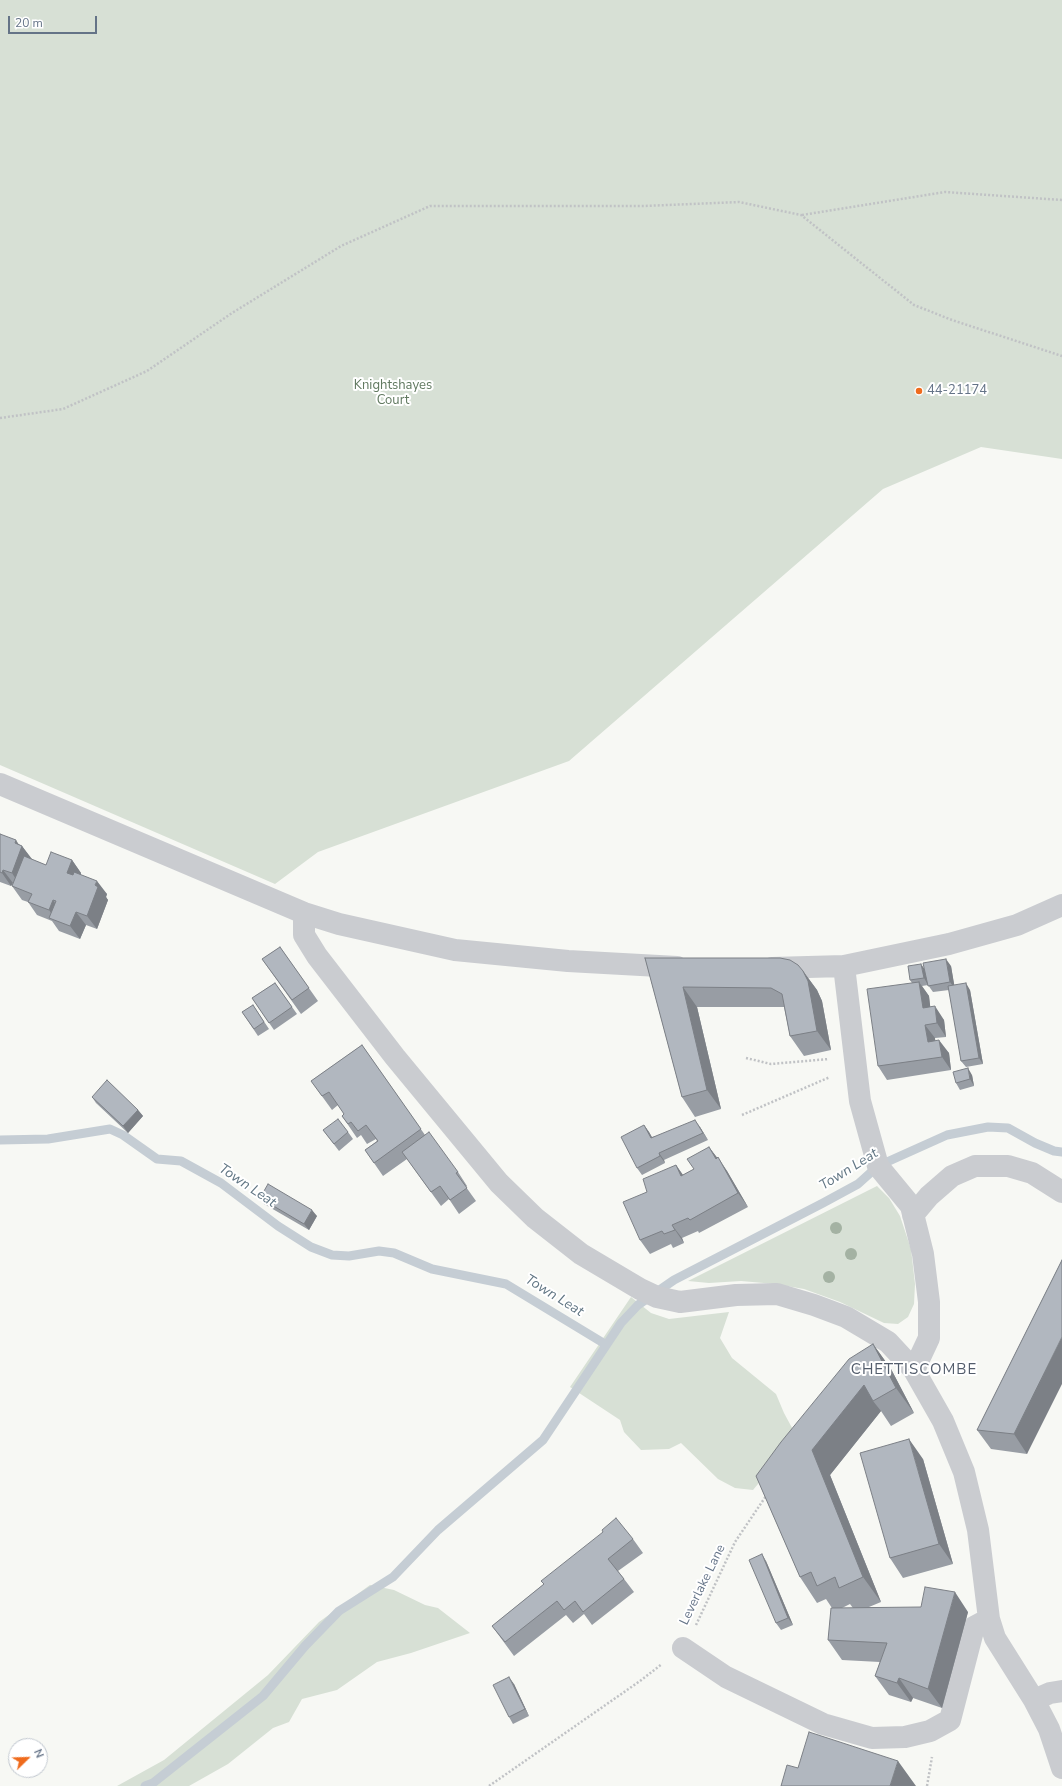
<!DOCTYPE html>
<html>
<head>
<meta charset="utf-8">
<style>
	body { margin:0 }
	#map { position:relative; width:1062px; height:1786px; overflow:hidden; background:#f7f8f4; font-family:"Nunito Sans",sans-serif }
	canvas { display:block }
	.north { position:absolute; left:8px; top:1738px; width:40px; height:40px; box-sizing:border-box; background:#fff; border:1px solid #c1c7cf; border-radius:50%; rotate:67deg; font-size:11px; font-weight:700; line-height:16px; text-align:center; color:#647387 }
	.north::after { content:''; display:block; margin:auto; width:14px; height:18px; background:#ef6b1d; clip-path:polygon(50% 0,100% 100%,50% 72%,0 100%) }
	.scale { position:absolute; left:8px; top:16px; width:89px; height:18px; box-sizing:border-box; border:2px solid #647387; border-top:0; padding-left:5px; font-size:12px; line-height:14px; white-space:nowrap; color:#647387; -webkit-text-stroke:3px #fff; paint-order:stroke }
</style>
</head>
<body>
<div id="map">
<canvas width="1062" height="1786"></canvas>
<div class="north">N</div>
<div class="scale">20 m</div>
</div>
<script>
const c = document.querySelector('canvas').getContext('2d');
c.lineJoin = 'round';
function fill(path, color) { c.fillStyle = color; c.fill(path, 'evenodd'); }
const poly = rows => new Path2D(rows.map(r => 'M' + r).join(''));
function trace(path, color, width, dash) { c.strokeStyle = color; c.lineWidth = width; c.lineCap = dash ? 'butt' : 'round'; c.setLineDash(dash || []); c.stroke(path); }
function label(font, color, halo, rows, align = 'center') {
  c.font = font + ' "Nunito Sans",sans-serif'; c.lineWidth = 4; c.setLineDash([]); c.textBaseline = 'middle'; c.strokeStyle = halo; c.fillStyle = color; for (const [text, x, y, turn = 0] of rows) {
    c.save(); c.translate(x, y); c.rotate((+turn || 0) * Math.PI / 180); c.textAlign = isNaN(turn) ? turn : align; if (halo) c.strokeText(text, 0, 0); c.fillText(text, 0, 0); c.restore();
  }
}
fill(poly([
	[0,0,1062,0,1062,459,981,447,883,489,569,761,318,852,275,884,0,765],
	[877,1186,889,1198,900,1216,911,1249,915,1284,914,1304,908,1317,898,1324,884,1323,840,1302,804,1289,775,1284,741,1281,709,1283,688,1281],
	[631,1297,651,1313,669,1319,729,1312,720,1338,732,1358,776,1394,784,1413,797,1437,753,1490,735,1488,718,1479,681,1443,669,1449,641,1450,624,1432,620,1420,570,1387],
	[370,1585,394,1590,425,1605,438,1608,470,1633,411,1653,377,1662,337,1690,302,1699,289,1722,273,1728,228,1764,189,1786,117,1786,164,1760,268,1675,319,1622]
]), '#d7e0d5');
trace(poly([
	[0,1140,48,1139,110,1129,123,1135,157,1159,181,1161,221,1183,278,1226,311,1247,332,1255,349,1256,379,1251,394,1253,432,1269,506,1284,605,1344],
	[145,1786,153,1783,263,1696,305,1646,339,1611,393,1577,438,1530,543,1440,621,1323,638,1305,674,1280,823,1203,858,1184,878,1166,947,1135,988,1127,1008,1128,1035,1143,1054,1151,1062,1152]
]), '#c5cdd4', 9);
trace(poly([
	[802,215,945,192,1062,200],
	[0,418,63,409,147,371,232,313,341,246,430,206,644,206,739,202,801,215,914,305,952,320,1062,356],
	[746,1058,771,1064,829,1059],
	[742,1115,830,1077],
	[696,1625,735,1542,766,1496],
	[489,1786,640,1681,662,1664],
	[927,1786,932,1757]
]), '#c0c2c5', 2.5, [2, 2]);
trace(poly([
	[0,784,304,913,339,924,455,950,568,961,677,967],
	[304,913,304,935,317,956,395,1057,499,1183,535,1218,581,1254,640,1289,657,1297,680,1302,736,1295,777,1294,814,1305,846,1317,888,1342,914,1370,943,1421,964,1472,978,1530,989,1619,995,1638,1034,1700,1049,1729,1062,1768],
	[844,966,860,1101,878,1166,911,1206,923,1254,929,1302,929,1338,914,1370],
	[772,968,844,966,949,944,1017,925,1062,905],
	[913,1215,929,1196,952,1176,975,1166,1008,1166,1032,1173,1062,1192],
	[683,1648,726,1677,823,1724,872,1738,905,1737,930,1731,950,1720,974,1627,989,1619],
	[1034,1700,1050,1693,1062,1691]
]), '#caccd0', 22);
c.fillStyle = '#a4b2a3';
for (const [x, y] of [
	[836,1228],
	[851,1254],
	[829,1277]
]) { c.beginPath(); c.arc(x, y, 6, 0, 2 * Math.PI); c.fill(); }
fill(poly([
	[0,834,22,846,31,859,46,865,72,860,81,873,81,875,107,894,106,897,108,900,97,929,86,925,80,939,59,931,52,921,37,915,28,902,22,900,12,886,13,884,13,883,11,886,0,882],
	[280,947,318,1001,301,1014,262,959],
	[645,958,803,971,817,990,822,1001,831,1050,804,1056,790,1036,784,1007,697,1007,721,1109,695,1117,682,1097],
	[951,966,954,985,970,990,983,1064,966,1067,961,1061,949,990,933,992,928,985,922,986,929,996,930,1007,944,1020,946,1037,935,1038,935,1041,949,1053,951,1070,887,1080,878,1066,912,983,910,980,925,969],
	[275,983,297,1014,274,1030,252,998],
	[253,1005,269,1029,258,1036,242,1012],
	[362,1045,425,1135,458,1172,467,1186,466,1187,476,1201,459,1214,449,1199,441,1206,407,1159,383,1176,365,1150,377,1141,376,1139,367,1144,361,1135,357,1138,342,1116,344,1114,338,1105,332,1110,311,1081],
	[972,1075,974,1086,960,1090,956,1083],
	[92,1097,138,1110,143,1116,128,1133,96,1103],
	[644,1125,649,1132,652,1137,700,1127,708,1140,664,1160,665,1163,642,1175,637,1168],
	[323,1130,348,1132,353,1139,339,1151],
	[709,1147,717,1158,727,1171,748,1207,699,1233,698,1231,682,1238,684,1243,673,1248,671,1244,650,1254,640,1240,647,1192,676,1165,683,1175,694,1169],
	[260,1198,317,1216,309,1230,264,1204],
	[1062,1260,1027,1454,991,1449,977,1430],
	[873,1344,891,1369,914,1413,891,1426,881,1411,830,1475,881,1602,869,1607,968,1612,942,1708,913,1698,911,1702,889,1695,875,1676,880,1662,842,1660,828,1640,832,1608,826,1599,817,1603,800,1577,756,1476],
	[850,1604,853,1608,842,1608],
	[923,1459,953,1564,903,1578,890,1558],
	[633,1539,643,1553,618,1571,634,1592,592,1625,584,1614,573,1623,566,1615,514,1656,492,1626,544,1584,541,1581],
	[766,1561,793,1625,781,1630,776,1623],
	[514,1684,529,1716,513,1724,509,1717]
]), '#989da4');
fill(poly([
	[16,840,21,848,22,846,32,859,21,887,12,873,15,843],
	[72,860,81,873,76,886,67,873],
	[3,870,13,883,11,886,2,873],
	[97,881,107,894,106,897,108,900,97,929,87,916,95,885],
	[53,900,62,914,56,920,49,910],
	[76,912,86,925,80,939,70,926],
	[946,959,951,966,955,989,950,982],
	[921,964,926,971,928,985,924,978],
	[803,971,817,990,822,1001,831,1050,817,1031],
	[919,982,929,996,932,1021,923,1008],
	[966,983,970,990,983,1064,979,1058],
	[683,987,697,1007,721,1109,707,1090],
	[935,1006,944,1020,946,1037,937,1023],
	[925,1025,935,1038,937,1055,928,1042],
	[939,1040,949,1053,951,1070,942,1057],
	[968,1068,972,1075,974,1086,970,1079],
	[138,1110,143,1116,128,1133,123,1126],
	[695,1120,700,1127,708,1140,703,1133],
	[644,1125,649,1132,656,1145,651,1138],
	[709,1147,719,1160,716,1159],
	[659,1153,664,1160,665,1163,660,1156],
	[718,1157,727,1171,748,1207,738,1193],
	[676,1165,685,1178,681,1176],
	[312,1210,317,1216,309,1230,304,1224],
	[672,1225,682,1238,684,1243,675,1230],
	[1062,1337,1062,1384,1027,1454,1014,1434],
	[873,1344,891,1369,914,1413,896,1388],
	[864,1385,873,1401,881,1411,830,1475,881,1602,863,1577,812,1450],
	[909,1439,923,1459,953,1564,939,1544],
	[762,1554,766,1561,793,1625,788,1618],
	[955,1592,968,1612,942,1708,928,1689],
	[509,1677,514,1684,529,1716,525,1709],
	[899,1678,913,1698,911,1702,897,1683],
	[898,1761,916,1786,890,1786]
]), '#7c8086');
const building = poly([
	[0,834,16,840,15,843,22,846,12,873,3,870,2,873,0,872,0,834],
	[51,852,72,860,67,873,73,875,74,872,97,881,95,885,98,887,87,916,76,912,70,926,49,918,56,901,53,900,49,910,28,902,32,894,12,886,24,856,46,865,51,852],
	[280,947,309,988,292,1000,262,959,280,947],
	[645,958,780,958,790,960,798,965,803,971,808,981,817,1031,790,1036,782,994,771,988,683,987,707,1090,682,1097,645,958],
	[946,959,950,982,928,986,923,963,946,959],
	[921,964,924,978,910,980,908,966,921,964],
	[919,982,923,1008,935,1006,937,1023,925,1025,928,1042,939,1040,942,1057,878,1066,867,989,919,982],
	[275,983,292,1007,269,1023,252,998,275,983],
	[966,983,979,1058,961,1061,948,986,966,983],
	[253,1005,264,1022,254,1029,242,1012,253,1005],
	[362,1045,421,1129,374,1163,365,1150,378,1141,366,1125,358,1131,351,1122,348,1124,342,1116,344,1114,329,1092,322,1096,311,1081,362,1045],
	[968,1068,970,1079,956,1083,953,1072,968,1068],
	[107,1080,138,1110,123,1126,92,1097,107,1080],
	[338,1119,348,1132,334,1144,323,1130,338,1119],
	[695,1120,703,1133,659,1153,660,1156,637,1168,621,1137,644,1125,651,1138,695,1120],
	[429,1132,458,1172,456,1173,467,1188,450,1200,440,1186,431,1192,402,1152,429,1132],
	[709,1147,716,1159,718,1157,738,1193,690,1220,688,1218,672,1225,675,1230,664,1234,662,1231,640,1240,623,1202,647,1192,643,1179,676,1165,681,1176,694,1169,687,1159,709,1147],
	[268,1184,312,1210,304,1224,260,1198,268,1184],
	[1062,1260,1062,1337,1014,1434,977,1430,1062,1260],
	[873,1344,896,1388,873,1401,864,1385,812,1450,863,1577,839,1588,835,1577,817,1586,811,1572,800,1577,756,1476,781,1442,849,1359,873,1344],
	[909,1439,939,1544,890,1558,860,1453,909,1439],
	[616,1518,633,1539,608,1559,624,1579,583,1612,575,1601,564,1610,557,1601,505,1642,492,1626,544,1584,541,1581,603,1532,602,1530,616,1518],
	[762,1554,788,1618,776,1623,749,1560,762,1554],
	[925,1587,955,1592,928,1689,899,1678,897,1683,875,1676,887,1643,828,1640,831,1608,921,1607,925,1587],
	[509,1677,525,1709,509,1717,493,1685,509,1677],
	[809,1732,898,1761,890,1786,781,1786,787,1765,798,1768,809,1732]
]);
fill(building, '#b1b7bf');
trace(building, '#7c8086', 1);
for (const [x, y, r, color] of [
	[919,391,4,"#ef6b1d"]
]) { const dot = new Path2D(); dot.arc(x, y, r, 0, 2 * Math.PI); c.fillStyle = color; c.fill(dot); trace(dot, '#fff', 1.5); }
label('13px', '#617960', '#fff', [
	["Knightshayes",393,386],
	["Court",393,401]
]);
label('13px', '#647387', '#fff', [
	["44-21174",927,391]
], 'left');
label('13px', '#647387', '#fff', [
	["Leverlake Lane",703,1585,-64]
]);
label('italic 14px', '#607583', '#fff', [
	["Town Leat",849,1170,-32],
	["Town Leat",247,1186,34],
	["Town Leat",554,1296,32]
]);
c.letterSpacing = '1px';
label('15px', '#535d6c', '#fff', [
	["CHETTISCOMBE",914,1370]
]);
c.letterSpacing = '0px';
</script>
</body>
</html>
